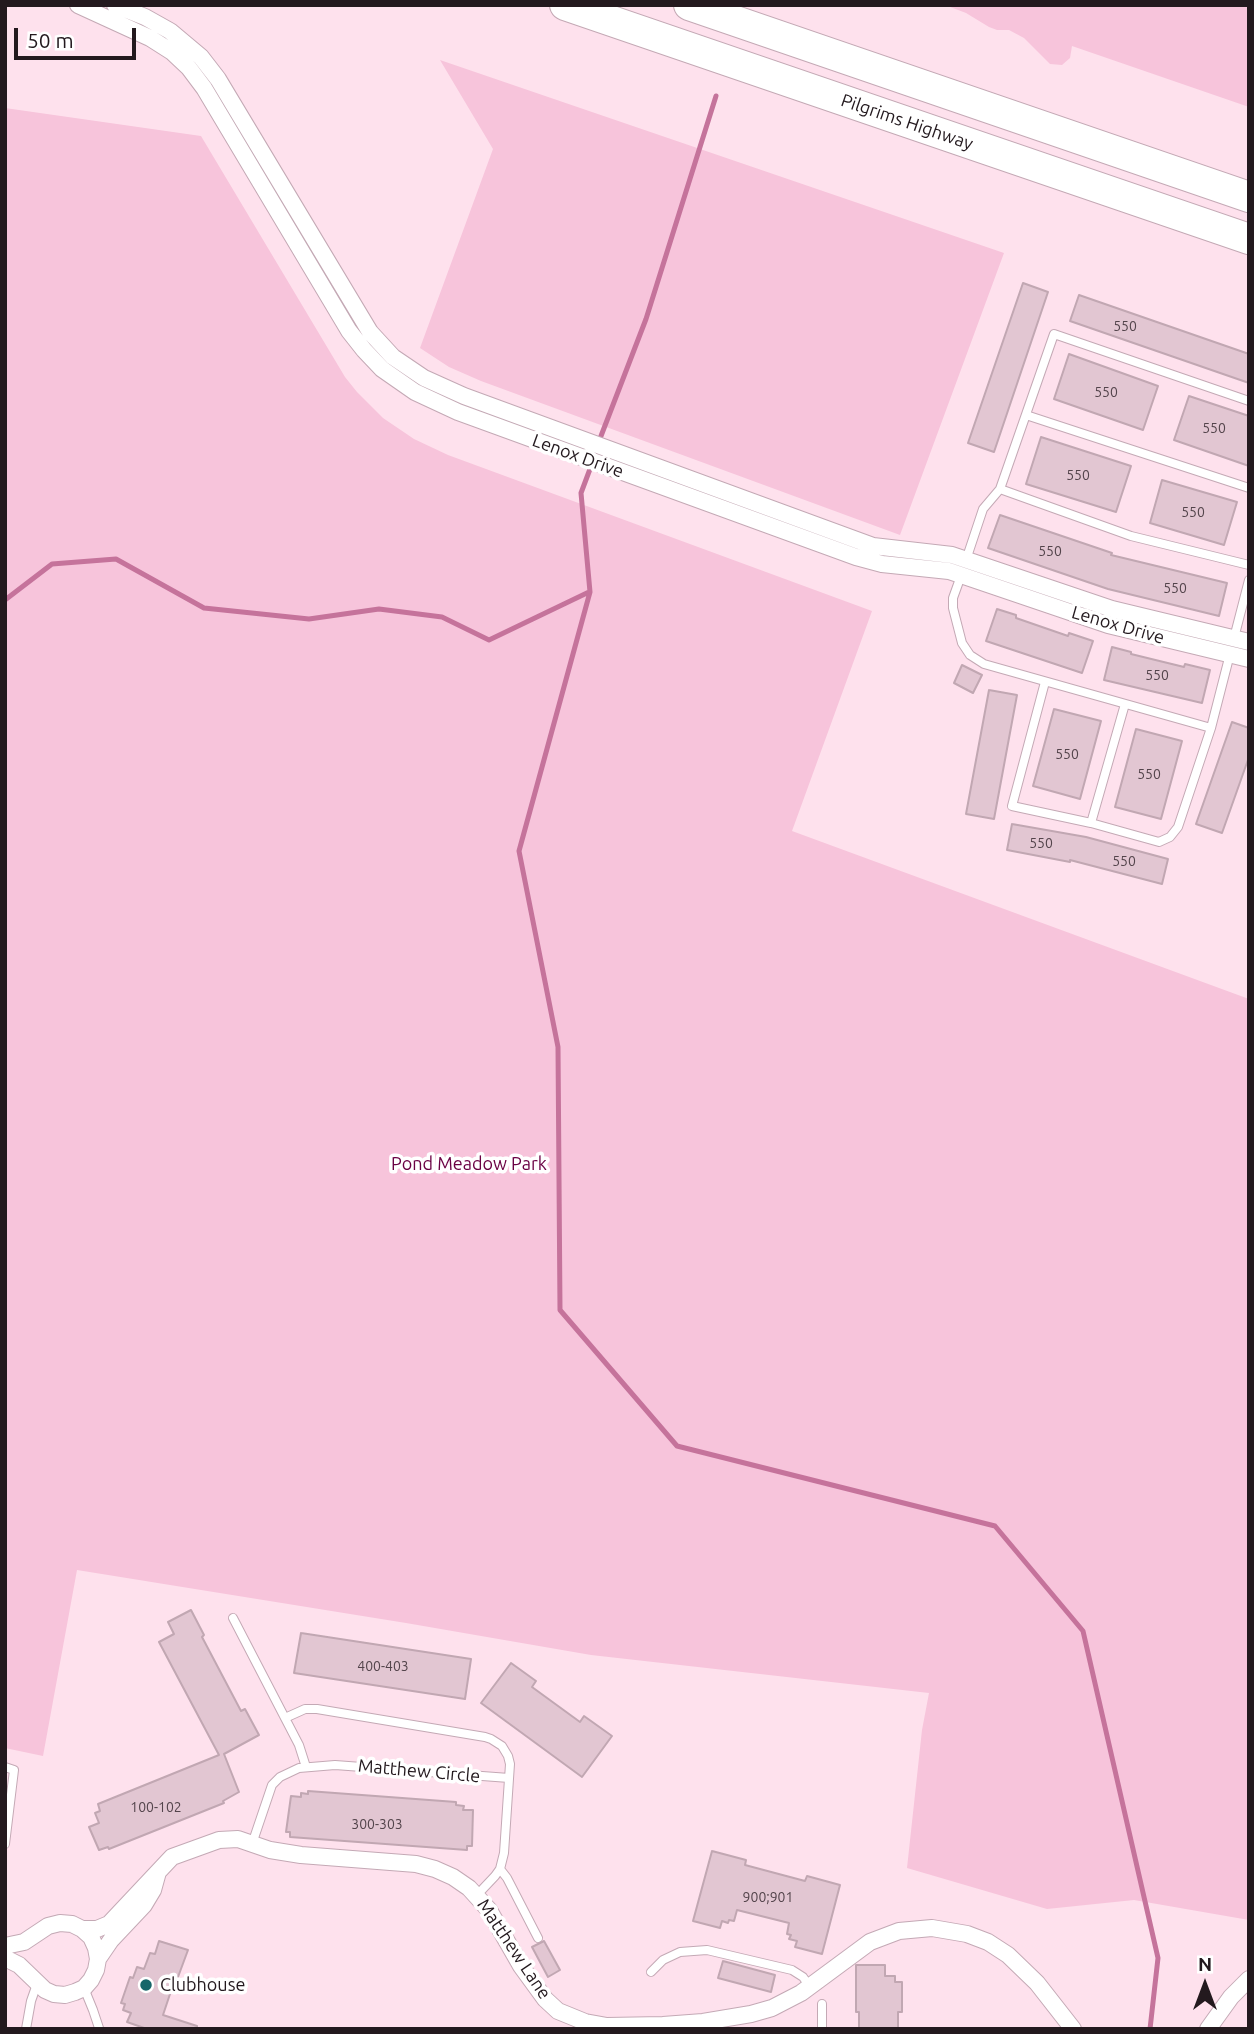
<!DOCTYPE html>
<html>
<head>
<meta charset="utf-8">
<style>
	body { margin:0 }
	#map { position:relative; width:1254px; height:2034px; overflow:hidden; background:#fee1ed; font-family:Ubuntu,sans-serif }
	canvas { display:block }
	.frame { position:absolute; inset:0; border:7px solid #23191e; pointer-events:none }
	.north { position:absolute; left:1170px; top:1950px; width:70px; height:70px; -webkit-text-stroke:5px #fff; paint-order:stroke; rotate:0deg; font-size:19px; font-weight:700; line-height:28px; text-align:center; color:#23191e }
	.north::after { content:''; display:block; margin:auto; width:24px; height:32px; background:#23191e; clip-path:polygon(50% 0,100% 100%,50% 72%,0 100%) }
	.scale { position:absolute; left:14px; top:28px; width:122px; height:32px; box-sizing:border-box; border:4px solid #23191e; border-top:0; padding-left:9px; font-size:21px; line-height:24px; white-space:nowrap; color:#23191e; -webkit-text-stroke:5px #fff; paint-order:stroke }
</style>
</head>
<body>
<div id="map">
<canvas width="1254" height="2034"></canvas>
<div class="frame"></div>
<div class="north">N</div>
<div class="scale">50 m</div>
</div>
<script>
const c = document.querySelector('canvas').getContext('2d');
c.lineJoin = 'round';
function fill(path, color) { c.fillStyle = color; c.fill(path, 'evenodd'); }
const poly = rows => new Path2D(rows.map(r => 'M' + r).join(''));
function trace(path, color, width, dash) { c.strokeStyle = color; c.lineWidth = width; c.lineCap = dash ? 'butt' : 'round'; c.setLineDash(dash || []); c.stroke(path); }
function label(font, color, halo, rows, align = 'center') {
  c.font = font + ' Ubuntu,sans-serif'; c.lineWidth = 7; c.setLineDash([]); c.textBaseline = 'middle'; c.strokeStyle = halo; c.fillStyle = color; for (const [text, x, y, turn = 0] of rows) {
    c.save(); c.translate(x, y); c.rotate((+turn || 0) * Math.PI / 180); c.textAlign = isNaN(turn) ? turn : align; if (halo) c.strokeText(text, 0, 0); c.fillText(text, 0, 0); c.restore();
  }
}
fill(poly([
	[945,5,1249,5,1249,107,1072,46,1070,58,1062,65,1050,64,1024,38,1009,30,997,30,989,27,966,13],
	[440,60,1004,253,900,535,481,381,449,367,420,348,493,149],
	[5,108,201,136,345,377,357,392,383,418,414,439,448,455,872,611,792,831,1249,999,1249,1920,1134,1900,1047,1909,907,1868,922,1730,929,1693,591,1655,406,1623,77,1570,43,1756,5,1748]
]), '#f7c4db');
trace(poly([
	[601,436,646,319,716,96],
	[590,469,581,493,590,592,519,851,558,1047,560,1310,677,1446,995,1526,1083,1631,1158,1958,1150,2029],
	[5,600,52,564,116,559,204,608,309,619,379,609,442,617,489,640,589,592]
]), '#c5739b', 5);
const building = poly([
	[1023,283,1048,292,994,452,968,443,1023,283],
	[1079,295,1249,354,1249,383,1070,321,1079,295],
	[1069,354,1158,386,1143,430,1054,399,1069,354],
	[1189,396,1249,416,1249,466,1174,440,1189,396],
	[1041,437,1131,466,1116,512,1026,484,1041,437],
	[1162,480,1237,502,1224,545,1150,523,1162,480],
	[1000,515,1112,553,1111,555,1227,583,1219,616,1108,589,988,548,1000,515],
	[997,609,1016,615,1016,618,1068,636,1069,633,1093,641,1082,673,986,641,997,609],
	[1112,647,1131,652,1131,654,1184,667,1185,664,1210,670,1202,703,1104,680,1112,647],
	[962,665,982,675,973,693,954,683,962,665],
	[989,690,1017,695,994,819,966,814,989,690],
	[1054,709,1101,721,1080,799,1033,786,1054,709],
	[1232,722,1249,728,1249,757,1222,833,1196,824,1232,722],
	[1136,729,1182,741,1161,819,1115,807,1136,729],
	[1012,824,1086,837,1168,859,1162,884,1070,860,1070,862,1007,850,1012,824],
	[191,1610,204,1635,202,1637,241,1711,245,1709,259,1735,224,1754,239,1792,223,1801,224,1803,109,1849,108,1847,99,1850,89,1827,99,1823,95,1813,100,1811,98,1804,219,1755,159,1642,174,1634,168,1622,191,1610],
	[301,1633,471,1659,465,1699,294,1673,301,1633],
	[511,1663,536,1681,532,1687,580,1722,584,1716,612,1736,582,1777,481,1703,511,1663],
	[308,1791,456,1802,456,1805,464,1806,463,1810,473,1810,472,1846,467,1846,467,1850,290,1837,290,1832,286,1832,291,1796,301,1797,301,1793,308,1794,308,1791],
	[712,1851,746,1860,745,1865,805,1881,807,1876,840,1885,822,1954,795,1947,797,1941,789,1939,791,1935,787,1934,789,1923,737,1910,734,1921,729,1920,728,1923,722,1921,720,1928,693,1921,712,1851],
	[159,1941,188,1950,178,1977,176,1976,163,2015,197,2026,197,2029,147,2029,127,2022,131,2013,123,2010,125,2004,121,2003,130,1977,133,1978,137,1967,144,1969,150,1953,155,1954,159,1941],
	[544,1941,560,1970,548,1977,532,1947,544,1941],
	[723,1961,775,1975,771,1992,718,1978,723,1961],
	[856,1965,885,1965,885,1976,895,1976,895,1982,902,1982,902,2012,898,2012,898,2029,859,2029,859,2012,856,2012,856,1965]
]);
fill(building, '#e2c6d2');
trace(building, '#c1a7b2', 2);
const service = poly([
	[1026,415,1249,488],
	[1000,489,1131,536,1249,565],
	[966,560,983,509,1000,489,1054,334,1249,401],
	[962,573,953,598,953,608,962,643,970,655,984,664,1211,728],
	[1234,638,1249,580],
	[1045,682,1012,806,1091,823,1159,842,1170,837,1178,827,1211,728,1230,654],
	[1091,823,1125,704],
	[233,1618,299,1745,306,1767],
	[285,1718,305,1709,317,1709,485,1737,491,1739,502,1746,508,1756,510,1764,504,1853,500,1869,495,1876,477,1895],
	[5,1767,14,1770,5,1844],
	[252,1844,272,1785,280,1777,299,1768,335,1765,509,1778],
	[500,1869,507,1878,538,1938],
	[651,1972,663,1960,680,1952,707,1950,792,1970,803,1977,810,1987],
	[84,1988,93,2010,99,2028,98,2029],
	[26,2029,31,2001,37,1984],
	[822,2029,822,2004]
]);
const minor = poly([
	[78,5,150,38,172,52,189,68,204,88,349,331,364,350,382,369,415,392,458,412,856,557,882,564,949,571,1108,625,1249,659],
	[115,5,145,17,170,31,201,57,218,79,370,332,393,357,424,378,464,396,873,546,952,555,1112,609,1249,642],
	[82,1929,97,1929,109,1924,172,1857,219,1840,238,1839,270,1850,301,1855,416,1864,435,1869,453,1877,469,1888,489,1910,521,1966,545,1999,558,2011,585,2022,607,2026,663,2025,703,2022,751,2014,772,2008,801,1993,870,1942,899,1931,932,1928,967,1934,988,1942,1008,1955,1037,1983,1073,2029],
	[5,1946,24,1942,48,1926,60,1923,72,1924,82,1929,91,1937,96,1948,98,1959,96,1970,91,1980,84,1988,75,1992,65,1995,54,1994,45,1990,19,1965,5,1958],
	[98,1959,111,1940,144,1905,153,1890,158,1872],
	[1208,2029,1231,1997,1249,1979]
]);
const motorway = poly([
	[565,5,1249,239],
	[689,5,1249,197]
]);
trace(service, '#c4a9b5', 10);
trace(minor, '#c4a9b5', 18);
trace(motorway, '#c4a9b5', 32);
trace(service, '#fff', 8);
trace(minor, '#fff', 16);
trace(motorway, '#fff', 30);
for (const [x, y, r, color] of [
	[146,1985,7,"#17666a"]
]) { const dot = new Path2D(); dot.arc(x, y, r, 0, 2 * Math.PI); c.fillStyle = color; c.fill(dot); trace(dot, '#fff', 2.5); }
label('14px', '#53444b', null, [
	["550",1125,326],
	["550",1106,392],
	["550",1214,428],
	["550",1078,475],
	["550",1193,512],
	["550",1050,551],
	["550",1175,588],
	["550",1157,675],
	["550",1067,754],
	["550",1149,774],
	["550",1041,843],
	["550",1124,861],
	["400-403",383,1666],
	["100-102",156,1807],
	["300-303",377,1824],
	["900;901",768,1897]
]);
label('18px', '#23191e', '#fff', [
	["Pilgrims Highway",907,122,19],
	["Lenox Drive",578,456,20],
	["Lenox Drive",1118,625,16],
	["Matthew Circle",419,1771,5],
	["Matthew Lane",514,1949,56]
]);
label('18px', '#6a0043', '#fff', [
	["Pond Meadow Park",469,1164]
]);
label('18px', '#23191e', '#fff', [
	["Clubhouse",160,1985]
], 'left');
</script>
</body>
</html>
